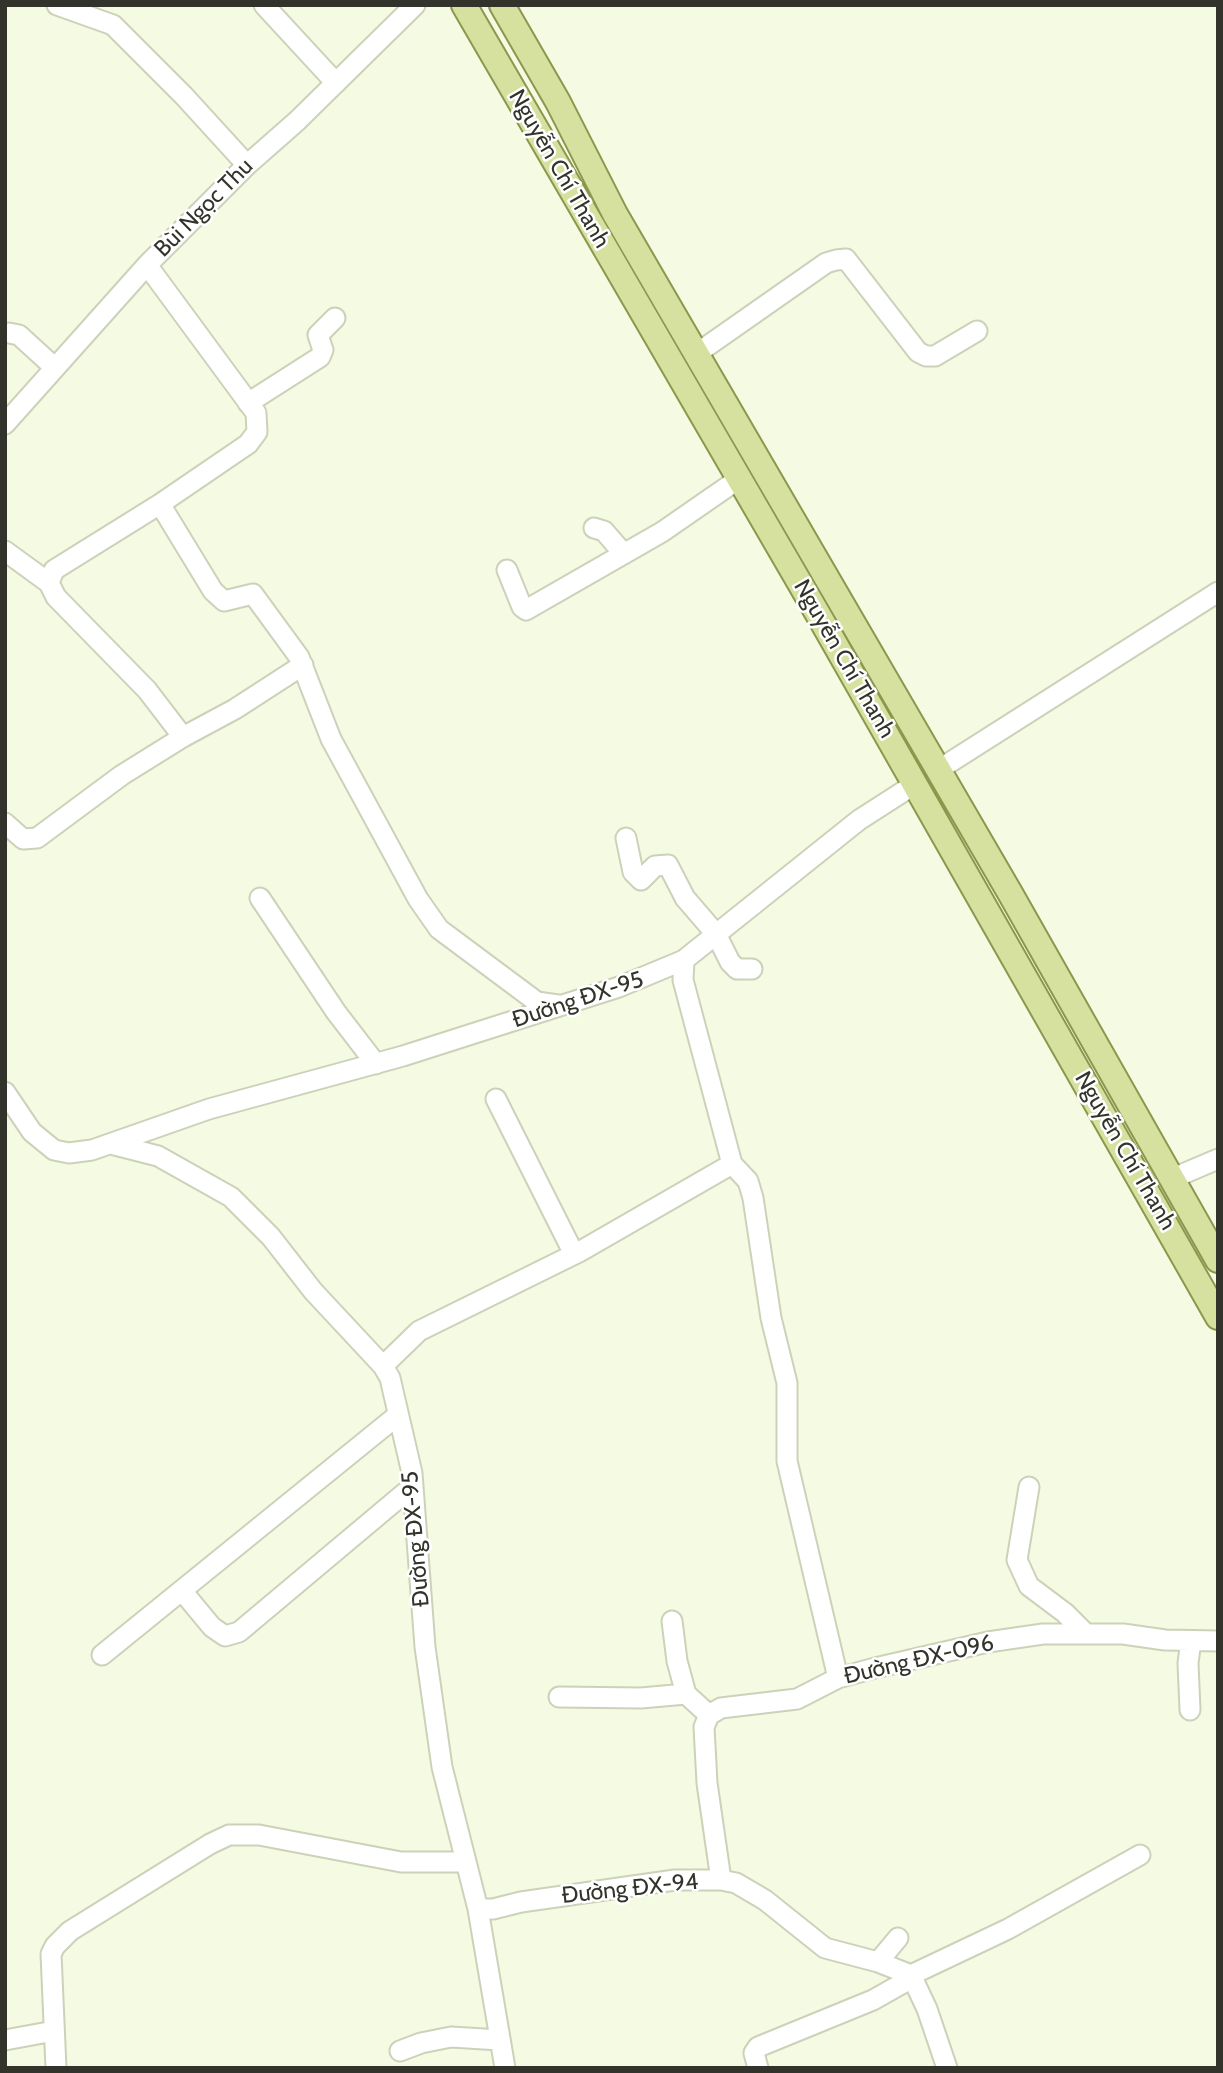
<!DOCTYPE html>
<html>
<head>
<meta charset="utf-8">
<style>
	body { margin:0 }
	#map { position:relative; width:1223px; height:2073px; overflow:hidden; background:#f5fbe2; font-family:Cabin,sans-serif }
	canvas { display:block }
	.frame { position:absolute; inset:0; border:7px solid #32342b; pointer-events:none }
</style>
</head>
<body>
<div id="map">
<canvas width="1223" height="2073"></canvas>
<div class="frame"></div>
</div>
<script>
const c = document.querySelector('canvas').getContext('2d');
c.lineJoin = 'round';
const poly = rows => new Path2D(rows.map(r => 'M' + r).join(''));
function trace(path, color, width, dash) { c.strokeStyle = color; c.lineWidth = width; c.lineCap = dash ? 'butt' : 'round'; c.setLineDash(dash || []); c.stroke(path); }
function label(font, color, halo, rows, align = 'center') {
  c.font = font + ' Cabin,sans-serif'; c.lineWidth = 5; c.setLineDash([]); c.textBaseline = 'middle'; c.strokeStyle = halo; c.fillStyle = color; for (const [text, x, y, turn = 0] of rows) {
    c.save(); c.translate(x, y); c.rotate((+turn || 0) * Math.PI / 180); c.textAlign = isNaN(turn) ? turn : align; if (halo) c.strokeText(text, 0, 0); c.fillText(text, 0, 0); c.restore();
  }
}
const minor = poly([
	[57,5,113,25,184,96,247,165],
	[264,5,336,83],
	[9,333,19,335,54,367],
	[696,354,826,263,836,260,846,259,918,352,926,356,935,356,977,331],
	[248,403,320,357,323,350,318,335,335,318],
	[5,424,147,265,247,165,297,121,415,5],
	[160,504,213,591,224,601,253,594,299,657,331,739,418,899,439,929,537,1002,558,1005],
	[594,528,604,531,624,554],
	[5,551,49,583],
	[507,570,522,607,526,610,662,532,740,478],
	[183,737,235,709,303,665],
	[938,770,1218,592],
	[5,823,23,839,37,838,122,775,183,737,147,690,56,597,49,583,54,570,160,504,248,444,257,432,256,413,147,265],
	[626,838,633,872,641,880,655,866,668,865,685,898,716,934,730,962,737,969,752,969],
	[260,898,336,1012,376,1064],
	[5,1092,32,1132,54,1150,69,1153,92,1150,209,1109,403,1056,619,987,684,960,859,820,915,784],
	[496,1099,574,1254],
	[111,1144,158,1156,231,1197,271,1237,313,1291,383,1366,390,1378,412,1473,425,1647,442,1767,478,1909,505,2068],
	[732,1164,748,1181,753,1198,771,1318,787,1383,787,1461,838,1678],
	[1171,1179,1218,1159],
	[383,1366,419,1331,579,1252,732,1164,683,980,684,960],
	[1029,1487,1017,1560,1029,1586,1065,1613,1086,1634],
	[183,1592,212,1627,225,1636,239,1632,413,1486],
	[672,1621,677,1661,686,1694,709,1715],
	[102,1655,398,1415],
	[559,1697,641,1698,686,1694],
	[1190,1710,1188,1663,1191,1641],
	[721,1880,707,1783,704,1727,709,1715,721,1708,797,1699,838,1678,875,1668,988,1642,1043,1634,1123,1634,1165,1640,1218,1641],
	[478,1909,493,1909,521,1902,675,1880,721,1880,736,1883,765,1900,825,1948,878,1962,911,1975,927,2009,947,2068],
	[878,1962,898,1938],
	[911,1975,1008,1929,1140,1855],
	[5,2040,54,2031],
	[400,2051,421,2043,451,2037,500,2040],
	[56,2068,51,1954,55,1946,70,1931,210,1844,229,1835,259,1835,401,1862,466,1862],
	[758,2068,754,2053,758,2047,873,2000,912,1978]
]);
const major = poly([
	[464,5,819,616,1218,1317],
	[502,5,558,102,615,214,1010,893,1218,1260]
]);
trace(minor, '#ccd2b9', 23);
trace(major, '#8b974d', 28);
trace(minor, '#fff', 19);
trace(major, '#d6e1a0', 24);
label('23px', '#32342b', '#fff', [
	["Nguyễn Chí Thanh",559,169,60],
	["Bùi Ngọc Thu",204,208,-45],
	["Nguyễn Chí Thanh",844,659,60],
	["Đường ĐX-95",578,1000,-18],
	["Nguyễn Chí Thanh",1125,1151,60],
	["Đường ĐX-95",416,1539,-95],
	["Đường ĐX-096",919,1660,-13],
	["Đường ĐX-94",630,1889,-6]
]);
</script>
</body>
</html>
